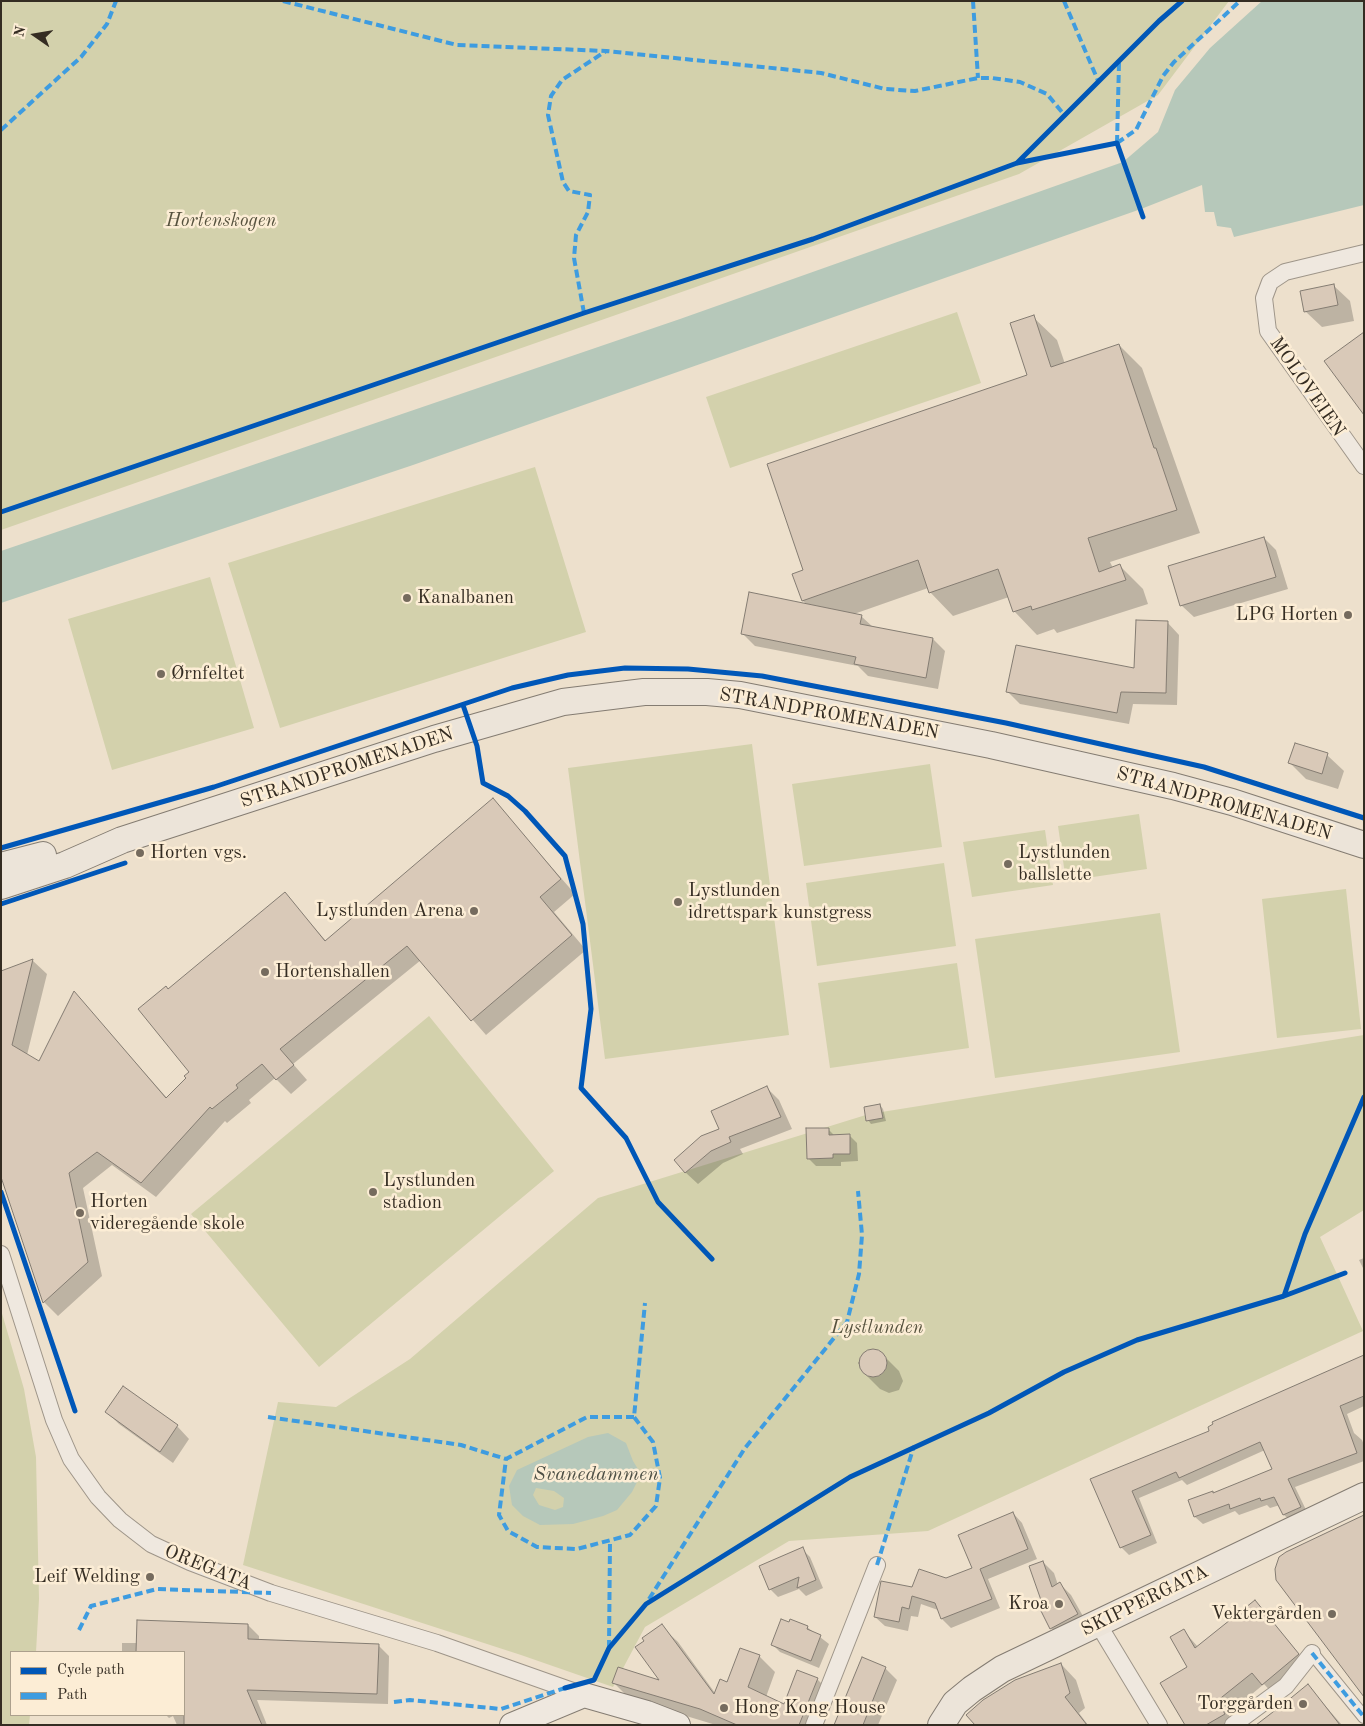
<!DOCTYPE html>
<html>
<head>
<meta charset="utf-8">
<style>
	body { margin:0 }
	#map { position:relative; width:1365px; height:1726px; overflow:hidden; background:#ede0cc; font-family:"Old Standard TT",serif }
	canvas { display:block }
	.frame { position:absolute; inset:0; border:2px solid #342c22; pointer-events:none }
	.legend { position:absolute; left:10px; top:1651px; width:175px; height:65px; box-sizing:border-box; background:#fcedd5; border:1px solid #aca08d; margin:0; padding:6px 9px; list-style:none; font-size:15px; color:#342c22 }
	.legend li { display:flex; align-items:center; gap:10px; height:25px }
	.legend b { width:25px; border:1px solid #aca08d }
	.north { position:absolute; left:10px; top:10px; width:50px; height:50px; -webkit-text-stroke:4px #fcedd5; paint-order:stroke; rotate:283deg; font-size:14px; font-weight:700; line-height:20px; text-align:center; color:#342c22 }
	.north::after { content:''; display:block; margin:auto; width:18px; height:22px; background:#342c22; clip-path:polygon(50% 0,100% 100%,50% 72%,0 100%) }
</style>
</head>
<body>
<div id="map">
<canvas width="1365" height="1726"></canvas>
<div class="frame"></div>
<ul class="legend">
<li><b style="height:6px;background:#0057b8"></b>Cycle path</li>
<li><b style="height:6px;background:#3e9ce0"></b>Path</li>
</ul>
<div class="north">N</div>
</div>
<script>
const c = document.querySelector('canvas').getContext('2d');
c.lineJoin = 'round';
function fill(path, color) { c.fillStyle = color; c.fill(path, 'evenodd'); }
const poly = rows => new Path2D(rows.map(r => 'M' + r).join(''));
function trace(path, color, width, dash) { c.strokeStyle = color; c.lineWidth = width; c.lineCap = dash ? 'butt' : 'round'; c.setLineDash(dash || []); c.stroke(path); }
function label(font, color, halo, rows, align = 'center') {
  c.font = font + ' "Old Standard TT",serif'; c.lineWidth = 5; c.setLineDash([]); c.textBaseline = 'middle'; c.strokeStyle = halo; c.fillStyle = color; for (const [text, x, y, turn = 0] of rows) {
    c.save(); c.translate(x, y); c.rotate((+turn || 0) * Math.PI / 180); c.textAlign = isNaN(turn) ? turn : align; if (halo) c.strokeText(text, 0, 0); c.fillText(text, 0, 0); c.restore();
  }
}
fill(poly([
	[1,1,1229,1,1158,95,1019,174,1,530],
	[957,312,981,383,730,468,706,397],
	[535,467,586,632,280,728,228,563],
	[210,577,254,728,112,770,68,619],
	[752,744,789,1035,605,1059,568,768],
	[930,764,942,847,804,866,792,784],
	[1139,814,1147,869,1066,881,1058,826],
	[1045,830,1053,885,972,897,963,842],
	[944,863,956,946,817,966,806,883],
	[1346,889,1361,1029,1277,1038,1262,899],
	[1160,913,1180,1052,995,1078,975,939],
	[957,963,969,1048,830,1068,818,983],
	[429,1016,554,1171,319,1367,191,1214],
	[1364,1035,1364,1210,1320,1237,1363,1331,928,1531,789,1541,645,1627,613,1687,521,1655,243,1565,278,1402,336,1407,410,1359,598,1198,869,1114],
	[1,1310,24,1389,36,1457,39,1599,36,1652,11,1652,11,1715,30,1715,29,1725,1,1725]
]), '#d3d1ac');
fill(poly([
	[1262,1,1364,1,1364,205,1234,237,1231,228,1217,226,1214,212,1205,212,1202,185,1141,209,413,465,1,603,1,551,680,319,1123,162,1158,132,1175,90,1210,48],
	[608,1433,626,1443,633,1461,641,1474,632,1492,617,1510,603,1516,573,1524,540,1525,523,1516,512,1505,509,1486,517,1470,588,1437],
	[536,1488,554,1491,564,1498,563,1507,555,1510,539,1505,533,1495]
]), '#b6c8ba');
fill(poly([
	[1333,285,1350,301,1354,321,1322,327,1305,311],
	[1033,317,1057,340,1065,364,1119,345,1142,368,1200,533,1110,562,1113,568,1120,566,1143,589,1148,604,1057,633,1054,629,1037,635,1014,611,1009,597,953,616,930,592,928,588,854,614,861,616,874,628,933,639,945,651,938,689,868,676,858,666,755,646,742,633,807,605,803,601,804,571,1029,376],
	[1264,538,1276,550,1288,589,1194,617,1181,605],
	[1167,622,1179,635,1177,705,1133,704,1129,724,1020,704,1008,692,1136,669],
	[1327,755,1344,771,1338,789,1306,779,1290,763],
	[493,800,575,894,554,912,586,950,486,1035,421,960,293,1064,307,1080,291,1094,275,1078,249,1100,251,1103,227,1123,225,1121,156,1197,112,1165,83,1188,102,1276,58,1316,44,1302,1,972,32,960,47,974,27,1055,39,1063,74,993,167,1098,187,1078,191,1072,169,990,285,894,326,941],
	[767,1088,779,1100,792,1129,740,1149,743,1154,723,1163,698,1184,685,1172,721,1129],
	[880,1105,883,1109,886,1121,871,1124,868,1120],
	[828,1129,835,1136,849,1135,857,1143,858,1161,841,1162,841,1166,816,1166,808,1158],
	[1364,1258,1364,1270,1359,1260],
	[873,1350,882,1354,899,1371,903,1381,899,1390,889,1393,880,1389,863,1372,860,1362,864,1354],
	[1364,1359,1364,1406,1347,1414,1354,1433,1362,1440,1364,1445,1364,1461,1295,1487,1308,1514,1292,1522,1284,1515,1280,1505,1270,1508,1267,1505,1239,1515,1235,1511,1203,1524,1195,1517,1189,1501,1214,1494,1273,1470,1265,1450,1187,1485,1182,1480,1139,1498,1157,1543,1129,1555,1121,1547,1091,1480,1211,1431],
	[123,1388,177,1426,189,1439,173,1463,119,1424,107,1412],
	[1013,1513,1022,1523,1037,1559,988,1579,1000,1608,951,1628,942,1619,938,1610,921,1604,918,1617,911,1616,908,1631,885,1626,875,1617,913,1589,946,1580,974,1569],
	[802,1549,810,1557,823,1588,806,1596,799,1589,778,1597,770,1589],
	[1043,1562,1054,1573,1058,1585,1060,1584,1071,1595,1088,1625,1062,1639,1051,1628,1043,1604],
	[1255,1601,1309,1666,1275,1696,1264,1684,1228,1714,1235,1725,1186,1725,1189,1667,1183,1630,1198,1647],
	[248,1625,259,1636,259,1641,378,1645,389,1656,388,1704,257,1700,267,1725,177,1725,173,1716,169,1718,166,1715,184,1715,184,1652,122,1652,122,1643,138,1643],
	[661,1626,678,1642,715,1693,759,1656,775,1672,766,1697,785,1706,817,1679,833,1695,821,1725,716,1725,630,1699,614,1683,662,1682],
	[807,1627,829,1644,819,1668,780,1652,772,1644],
	[863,1659,886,1669,897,1680,878,1725,835,1725],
	[1061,1664,1076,1680,1085,1708,1079,1713,1088,1725,976,1725],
	[1308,1686,1342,1725,1258,1725]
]), '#0003');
const building = poly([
	[1334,284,1338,305,1304,312,1300,291,1334,284],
	[1034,315,1051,367,1119,344,1154,448,1156,448,1177,510,1088,538,1099,572,1120,564,1126,580,1032,610,1031,606,1013,612,998,569,929,593,918,560,802,601,792,574,803,570,767,464,1027,375,1010,323,1034,315],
	[1364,332,1364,415,1324,361,1364,332],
	[1264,537,1276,577,1180,606,1168,566,1264,537],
	[749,592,862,615,860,624,933,638,926,678,854,664,856,657,741,634,749,592],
	[1136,620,1168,621,1166,693,1121,692,1117,713,1006,692,1016,645,1134,668,1136,620],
	[1295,743,1328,753,1322,774,1288,763,1295,743],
	[493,798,561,879,540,897,572,935,471,1021,407,946,280,1049,294,1065,276,1080,262,1064,236,1085,238,1088,212,1109,210,1107,141,1183,97,1152,69,1173,88,1262,43,1303,1,1177,1,971,33,959,12,1045,39,1061,74,991,166,1098,186,1078,184,1076,189,1072,138,1009,166,986,168,989,285,892,325,941,493,798],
	[767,1086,781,1117,729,1137,731,1142,711,1151,685,1173,674,1160,701,1136,719,1129,711,1111,767,1086],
	[880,1104,883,1118,866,1121,864,1107,880,1104],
	[806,1128,829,1128,829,1135,850,1134,850,1154,833,1154,833,1158,807,1159,806,1128],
	'859 1363a14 14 0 1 1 28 0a14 14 0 1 1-28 0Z',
	[1364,1355,1364,1396,1340,1406,1357,1453,1288,1479,1301,1507,1283,1515,1274,1497,1261,1501,1260,1498,1230,1509,1229,1504,1194,1517,1188,1500,1213,1491,1213,1493,1272,1469,1260,1442,1179,1478,1176,1472,1132,1491,1151,1535,1120,1548,1090,1479,1209,1431,1208,1427,1213,1424,1212,1422,1364,1355],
	[123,1386,178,1425,160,1452,105,1412,123,1386],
	[1013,1512,1028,1549,980,1569,992,1599,941,1619,935,1603,912,1596,909,1609,902,1607,899,1622,874,1617,881,1581,912,1587,919,1569,946,1578,972,1568,958,1535,1013,1512],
	[1364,1515,1364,1697,1276,1580,1275,1569,1279,1557,1286,1552,1364,1515],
	[803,1547,816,1580,797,1588,799,1577,769,1590,759,1566,803,1547],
	[1043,1561,1052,1587,1060,1582,1078,1614,1050,1629,1038,1605,1042,1603,1029,1566,1043,1561],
	[1255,1600,1299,1654,1262,1685,1252,1673,1217,1701,1225,1714,1206,1725,1185,1725,1160,1683,1187,1667,1170,1637,1184,1629,1195,1648,1255,1600],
	[781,1619,789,1622,790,1619,808,1626,807,1629,821,1635,811,1661,771,1645,781,1619],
	[137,1620,248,1624,248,1639,379,1644,377,1694,247,1690,262,1725,184,1725,184,1652,136,1652,137,1620],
	[662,1624,714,1694,720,1679,727,1682,740,1648,760,1655,748,1687,784,1704,797,1670,818,1678,799,1725,737,1725,700,1709,612,1683,618,1667,659,1680,635,1647,644,1641,642,1638,662,1624],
	[862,1657,886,1667,863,1725,834,1725,862,1657],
	[1061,1663,1070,1693,1065,1697,1087,1725,975,1725,966,1715,983,1700,1015,1680,1061,1663],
	[1308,1684,1340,1725,1256,1725,1286,1702,1308,1684]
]);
fill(building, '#d9c9b8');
trace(building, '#847c72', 1);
const pedestrian = poly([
	[1312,1653,1364,1717]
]);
const minor = poly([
	[1364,253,1285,272,1270,282,1264,298,1268,331,1364,466],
	[1,1254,54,1420,71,1459,98,1497,120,1520,151,1544,190,1562,271,1593,437,1643,584,1695],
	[1098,1624,1159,1725],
	[814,1725,877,1565],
	[1233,1725,1286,1686,1312,1653]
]);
const secondary = poly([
	[512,1725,584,1695,647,1713,678,1725]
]);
const primary = poly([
	[1,866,43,855],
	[1,886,65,865,122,840,434,739,563,702,644,692,707,692,740,695,991,745,1173,786,1232,802,1364,845],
	[941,1725,955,1703,972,1689,1002,1669,1364,1496]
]);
trace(pedestrian, '#9e9589', 14);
trace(minor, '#9e9589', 18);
trace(secondary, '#847c72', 26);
trace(primary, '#847c72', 28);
trace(pedestrian, '#efe8df', 12);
trace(minor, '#efe8df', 16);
trace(secondary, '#efe8df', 24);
trace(primary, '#ece4d9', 26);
trace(poly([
	[283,1,457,45,606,51,821,73,885,89,915,91,978,78,992,78,1020,82,1047,94,1066,117],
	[973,1,978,78],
	[1064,1,1099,83],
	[1,130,81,57,107,24,116,1],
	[1117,143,1136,130,1163,76,1174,62,1240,1],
	[1117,143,1119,63],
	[584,313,574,258,576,235,588,212,590,195,569,191,563,182,548,115,551,96,562,80,606,51],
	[268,1417,461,1445,506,1459],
	[634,1417,587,1417,506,1459,499,1515,508,1531,537,1547,577,1549,630,1535,656,1506,660,1478,653,1442,634,1417,645,1303],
	[877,1565,914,1446],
	[649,1599,745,1448,847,1322,859,1274,862,1235,858,1191],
	[79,1630,91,1606,157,1589,271,1593],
	[609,1648,610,1541],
	[1312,1653,1364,1717],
	[394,1702,410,1700,501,1709,565,1688]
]), '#3e9ce0', 4, [8, 4]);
trace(poly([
	[1017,163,1159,21,1182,1],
	[1,512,584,313,813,239,1017,163,1117,143,1143,217],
	[463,705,477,746,483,783,508,796,525,811,565,856,583,924,591,1009,581,1088,626,1138,658,1202,712,1259],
	[1,848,214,787,512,688,568,675,625,668,688,669,762,676,1006,723,1204,767,1364,818],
	[1,904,125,863],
	[1,1192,75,1411],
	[1284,1296,1305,1234,1364,1097],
	[565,1688,594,1680,609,1648,646,1604,850,1477,989,1413,1064,1372,1137,1340,1284,1296,1345,1273]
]), '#0057b8', 5);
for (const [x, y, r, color] of [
	[407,598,5,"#756b5e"],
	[1348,615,5,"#756b5e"],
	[161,674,5,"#756b5e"],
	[140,853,5,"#756b5e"],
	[1008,864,5,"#756b5e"],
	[678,902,5,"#756b5e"],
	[474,911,5,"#756b5e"],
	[265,972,5,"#756b5e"],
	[373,1192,5,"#756b5e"],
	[80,1213,5,"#756b5e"],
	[150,1577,5,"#756b5e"],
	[1059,1604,5,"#756b5e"],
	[1332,1614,5,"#756b5e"],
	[1303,1704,5,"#756b5e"],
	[724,1708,5,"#756b5e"]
]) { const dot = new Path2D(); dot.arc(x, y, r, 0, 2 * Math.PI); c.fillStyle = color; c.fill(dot); trace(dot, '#fcedd5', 2); }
label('italic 19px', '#56523e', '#fcedd5', [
	["Hortenskogen",221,221],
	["Lystlunden",877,1328]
]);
label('19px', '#342c22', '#fcedd5', [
	["MOLOVEIEN",1307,387,55],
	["STRANDPROMENADEN",829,714,10],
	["STRANDPROMENADEN",347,768,-18],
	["STRANDPROMENADEN",1224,804,16],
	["OREGATA",208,1568,22],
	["SKIPPERGATA",1145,1601,-26]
]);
label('19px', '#342c22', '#fcedd5', [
	["Kanalbanen",417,598],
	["LPG Horten",1338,615,"right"],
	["Ørnfeltet",171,674],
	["Horten vgs.",150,853],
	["Lystlunden",1018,853],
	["ballslette",1018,875],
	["Lystlunden",688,891],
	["idrettspark kunstgress",688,913],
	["Lystlunden Arena",464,911,"right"],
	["Hortenshallen",275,972],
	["Lystlunden",383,1181],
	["stadion",383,1203],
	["Horten",90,1202],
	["videregående skole",90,1224],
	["Leif Welding",140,1577,"right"],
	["Kroa",1049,1604,"right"],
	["Vektergården",1322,1614,"right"],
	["Torggården",1293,1704,"right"],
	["Hong Kong House",734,1708]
], 'left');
label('italic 20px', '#4e5046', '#fcedd5', [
	["Svanedammen",596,1475]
]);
</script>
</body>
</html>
